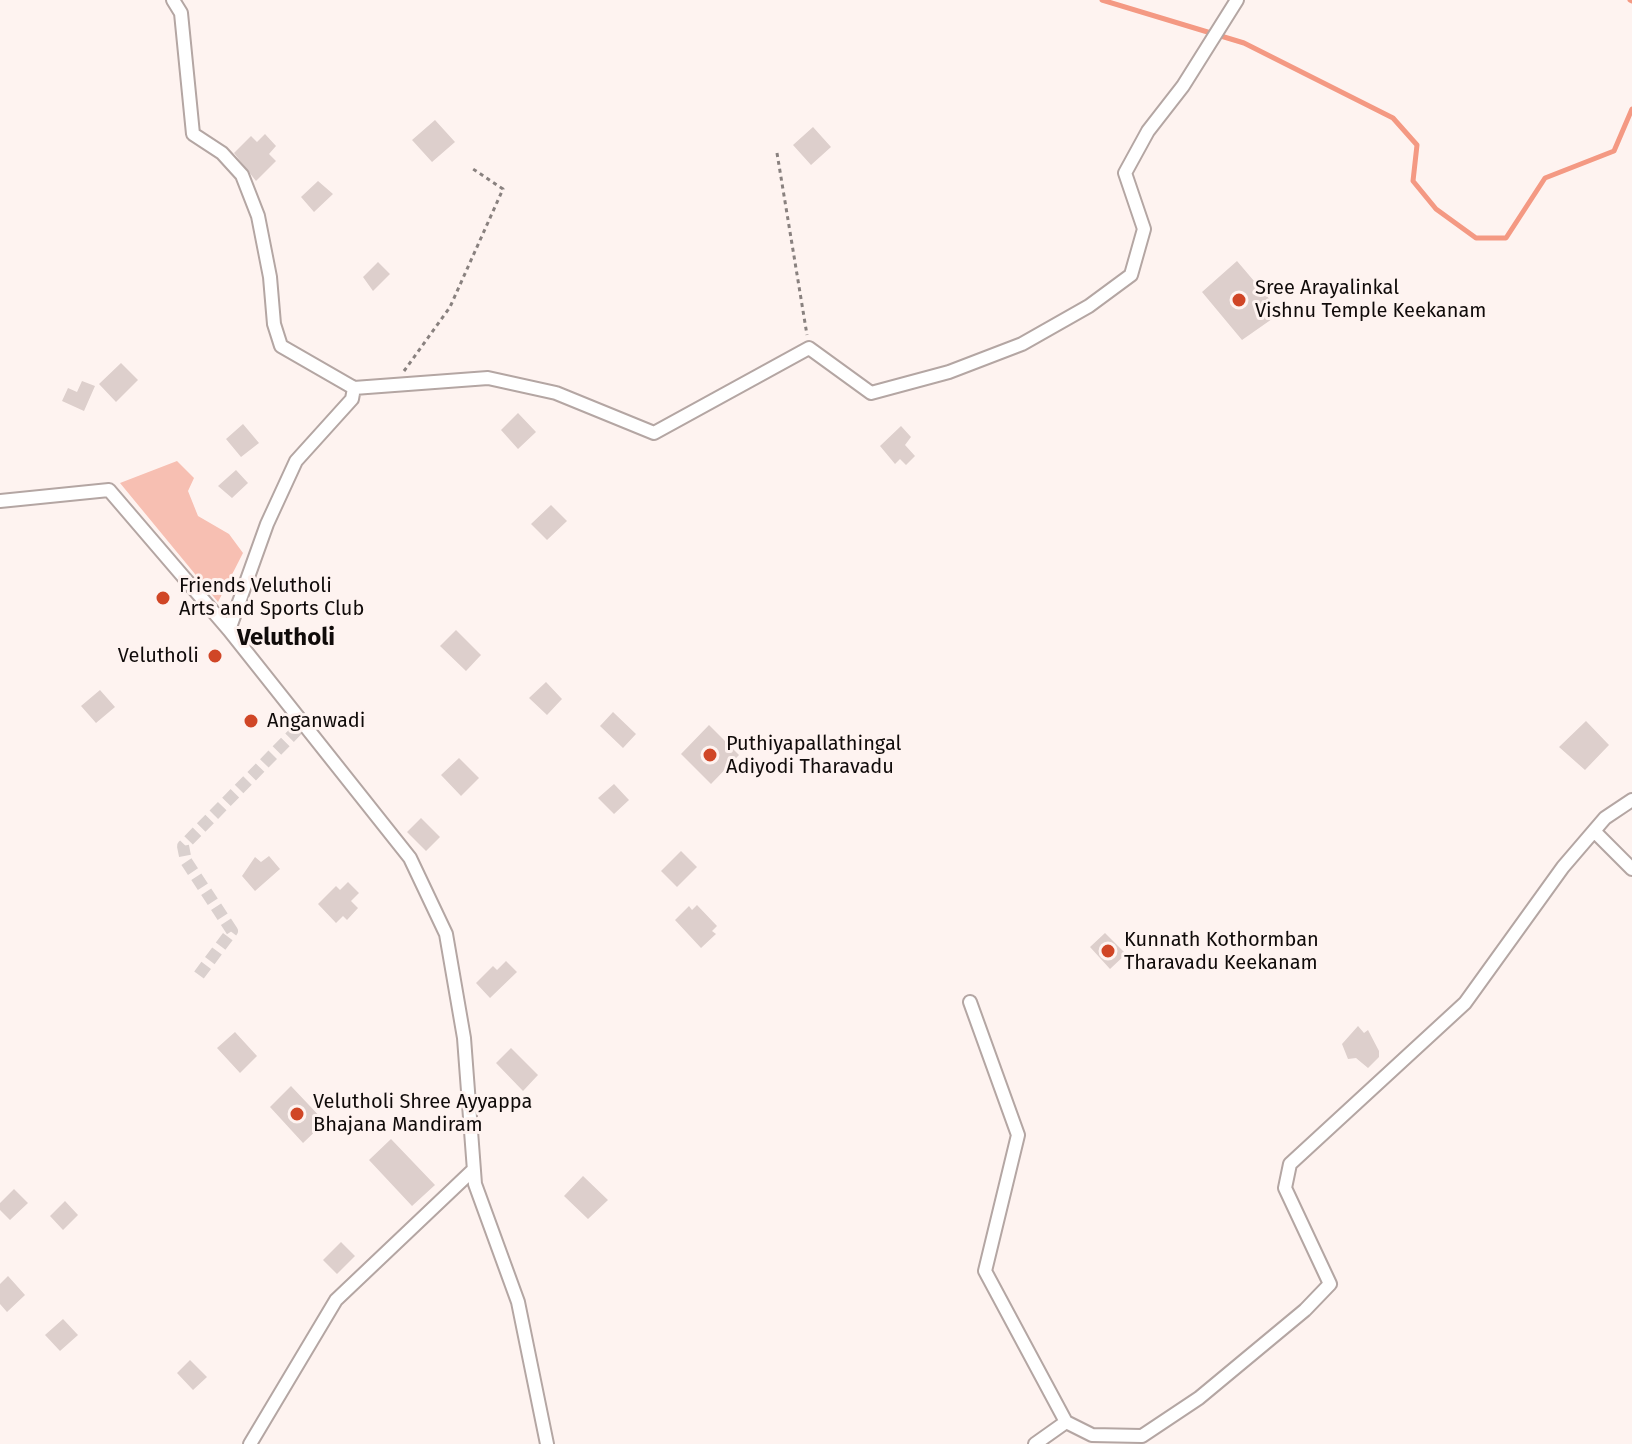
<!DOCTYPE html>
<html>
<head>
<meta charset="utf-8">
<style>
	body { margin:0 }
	canvas { display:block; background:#fef3f0 }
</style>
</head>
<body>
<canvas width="1632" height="1444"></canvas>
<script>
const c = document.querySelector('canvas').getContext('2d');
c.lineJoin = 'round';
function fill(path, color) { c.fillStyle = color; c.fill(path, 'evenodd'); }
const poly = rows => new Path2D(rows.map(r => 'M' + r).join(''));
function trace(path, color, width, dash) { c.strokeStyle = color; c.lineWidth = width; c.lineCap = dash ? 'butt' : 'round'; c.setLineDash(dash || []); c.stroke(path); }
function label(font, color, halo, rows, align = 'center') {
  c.font = font + ' "Fira Sans",sans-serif'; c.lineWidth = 6; c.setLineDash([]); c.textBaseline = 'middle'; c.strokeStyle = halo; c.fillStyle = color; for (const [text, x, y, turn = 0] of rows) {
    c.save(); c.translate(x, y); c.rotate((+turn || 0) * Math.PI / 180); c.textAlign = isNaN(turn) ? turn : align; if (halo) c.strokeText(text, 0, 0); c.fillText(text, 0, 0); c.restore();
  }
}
fill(poly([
	[177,461,194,478,188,491,198,516,229,534,243,553,218,602,120,483]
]), '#f7bfb2');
trace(poly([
	[1102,0,1244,43,1393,118,1417,145,1413,181,1436,209,1476,238,1506,238,1545,178,1614,151,1632,109],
	[1630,0,1632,1]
]), '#f49983', 5);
fill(poly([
	[435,120,455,142,432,162,412,140],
	[813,127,831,147,811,165,793,145],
	[265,134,276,146,269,154,276,161,256,181,234,153,251,136,257,142],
	[318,181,333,194,314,212,301,197],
	[1237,261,1277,308,1269,315,1272,319,1242,340,1202,292],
	[378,262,390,274,373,291,363,277],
	[121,363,138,380,116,402,99,384],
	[82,381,95,386,84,411,62,401,68,388,77,392],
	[518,413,536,432,518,449,501,430],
	[243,424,259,443,241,457,226,439],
	[901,426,911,437,905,445,915,456,906,465,900,459,895,464,880,446],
	[236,470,248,483,232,498,218,486],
	[551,505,567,521,547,540,531,524],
	[456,630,481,655,466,671,440,646],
	[546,682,562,699,547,715,529,698],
	[100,690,115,707,96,723,81,706],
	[613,712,636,734,623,748,600,726],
	[1586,721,1609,745,1585,770,1559,747],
	[709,725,739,755,711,784,681,754],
	[459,758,479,778,461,796,441,775],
	[614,784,629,800,614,814,598,798],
	[421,818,440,837,426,851,407,832],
	[681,851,697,867,677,887,661,871],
	[269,856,280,869,255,891,242,876,255,857,261,862],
	[348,882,359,893,351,901,358,908,347,920,343,916,336,923,318,904,336,886,340,890],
	[697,905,717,926,712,931,716,934,701,948,675,920,689,906,692,910],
	[1105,933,1126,954,1110,969,1090,947],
	[506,961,517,972,490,998,476,983,493,966,497,970],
	[1358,1026,1364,1033,1368,1030,1379,1051,1379,1057,1368,1068,1356,1058,1348,1059,1342,1044],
	[235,1032,257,1056,240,1073,217,1048],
	[511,1048,538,1075,523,1091,496,1063],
	[291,1086,325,1122,303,1143,270,1107],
	[391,1139,435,1185,412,1206,369,1160],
	[583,1176,608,1200,588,1219,564,1196],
	[14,1189,28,1203,10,1220,0,1210,0,1203],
	[65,1201,78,1215,63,1230,50,1216],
	[341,1242,355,1256,337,1274,323,1260],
	[8,1276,25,1295,7,1312,0,1304,0,1284],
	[63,1319,78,1335,60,1351,45,1335],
	[190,1360,207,1377,193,1390,177,1373]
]), '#ddcfcc');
trace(poly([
	[199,975,232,931,186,861,183,846,303,724]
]), '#dad0ce', 12, [12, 6]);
const street = poly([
	[173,0,181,13,193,134,222,153,242,175,258,216,270,277,274,324,281,346,354,388],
	[0,501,109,490,229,630],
	[1594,831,1632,869],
	[970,1002,1018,1135,985,1271,1066,1422],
	[250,1444,336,1300,473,1170],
	[547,1444,518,1302,475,1184,464,1038,446,934,410,858,229,630,267,524,296,461,352,399,354,388,488,378,556,393,654,433,809,348,871,393,949,372,1022,344,1089,306,1131,275,1144,229,1125,173,1148,131,1183,86,1237,0],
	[1035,1444,1066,1422,1092,1435,1142,1436,1199,1398,1305,1310,1330,1284,1285,1188,1290,1164,1465,1003,1563,867,1605,818,1632,800]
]);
trace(street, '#b4a6a3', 16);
trace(poly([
	[777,153,807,335],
	[404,371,450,307,503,189,473,169]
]), '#89817f', 3, [4, 4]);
trace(street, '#fff', 12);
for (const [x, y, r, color] of [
	[1239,300,8,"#d04626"],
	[163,598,8,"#d04626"],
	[215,656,8,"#d04626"],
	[251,721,8,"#d04626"],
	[710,755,8,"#d04626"],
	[1108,951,8,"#d04626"],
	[297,1114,8,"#d04626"]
]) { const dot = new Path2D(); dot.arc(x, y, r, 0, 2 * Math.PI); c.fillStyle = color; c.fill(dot); trace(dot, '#fef3f0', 3); }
label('20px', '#100b0a', '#fef3f0', [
	["Sree Arayalinkal",1255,288],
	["Vishnu Temple Keekanam",1255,311],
	["Friends Velutholi",179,586],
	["Arts and Sports Club",179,609],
	["Velutholi",199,656,"right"],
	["Anganwadi",267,721],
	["Puthiyapallathingal",726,744],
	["Adiyodi Tharavadu",726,767],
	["Kunnath Kothormban",1124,940],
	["Tharavadu Keekanam",1124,963],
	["Velutholi Shree Ayyappa",313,1102],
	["Bhajana Mandiram",313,1125]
], 'left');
label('bold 24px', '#100b0a', '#fef3f0', [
	["Velutholi",286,638]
]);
</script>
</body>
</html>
